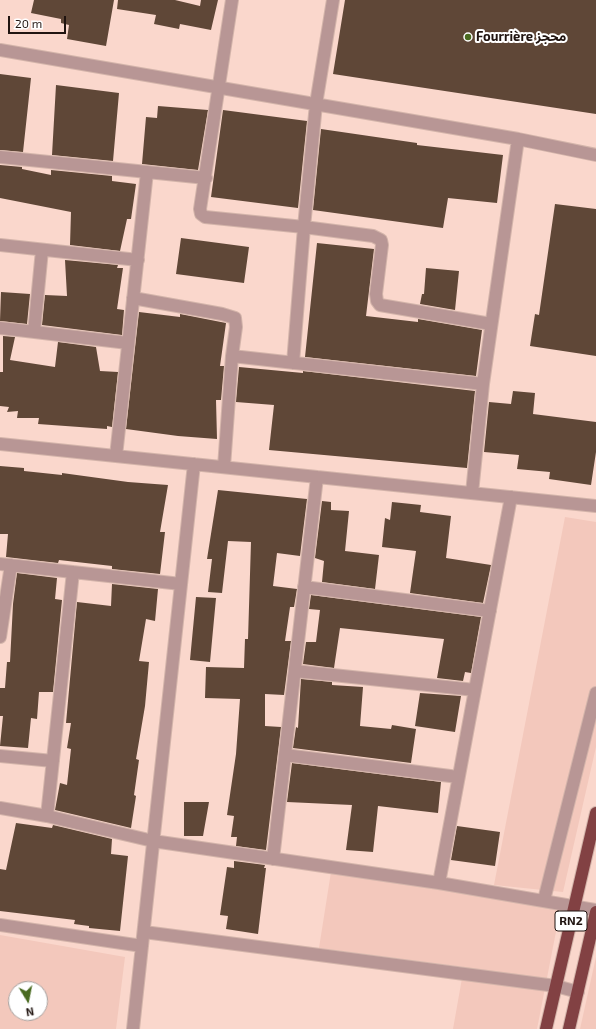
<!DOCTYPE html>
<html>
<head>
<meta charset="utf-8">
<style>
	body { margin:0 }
	#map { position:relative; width:596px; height:1029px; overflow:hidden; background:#fad7cc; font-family:"Exo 2",sans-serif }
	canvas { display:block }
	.north { position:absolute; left:8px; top:981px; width:40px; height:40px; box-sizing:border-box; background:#fff; border:1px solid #a6a19f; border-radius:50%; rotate:170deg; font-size:11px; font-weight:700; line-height:16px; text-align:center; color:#201410 }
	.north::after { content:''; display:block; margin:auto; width:14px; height:18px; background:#496a20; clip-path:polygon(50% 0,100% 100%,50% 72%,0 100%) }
	.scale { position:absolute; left:8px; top:16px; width:58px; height:18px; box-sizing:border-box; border:2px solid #201410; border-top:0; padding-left:5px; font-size:12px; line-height:14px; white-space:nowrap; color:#201410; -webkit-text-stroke:3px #fff; paint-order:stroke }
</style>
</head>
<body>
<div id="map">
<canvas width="596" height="1029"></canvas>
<div class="north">N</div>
<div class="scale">20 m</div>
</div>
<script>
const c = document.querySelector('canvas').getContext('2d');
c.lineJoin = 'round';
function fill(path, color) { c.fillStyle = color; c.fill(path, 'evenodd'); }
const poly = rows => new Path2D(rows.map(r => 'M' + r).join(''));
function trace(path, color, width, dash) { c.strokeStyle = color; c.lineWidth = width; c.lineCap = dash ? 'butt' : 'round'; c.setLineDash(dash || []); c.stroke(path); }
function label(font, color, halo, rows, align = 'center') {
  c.font = font + ' "Exo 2","Noto Sans Arabic",sans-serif'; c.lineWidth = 4; c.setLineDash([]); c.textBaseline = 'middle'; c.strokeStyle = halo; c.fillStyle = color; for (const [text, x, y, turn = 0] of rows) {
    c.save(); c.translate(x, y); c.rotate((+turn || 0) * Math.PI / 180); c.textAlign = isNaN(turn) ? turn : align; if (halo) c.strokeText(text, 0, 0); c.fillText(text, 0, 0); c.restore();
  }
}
fill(poly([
	[565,517,596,522,596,747,563,892,494,885],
	[331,872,561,906,537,1029,453,1029,464,967,319,948],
	[0,935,125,957,116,1029,0,1029],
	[16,989,40,989,40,1013,16,1013],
	[596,957,596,1029,580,1029]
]), '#f3c8bc');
fill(poly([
	[34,0,114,0,106,46,67,39,69,25,61,23,61,19,31,13],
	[118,0,175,0,200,6,201,0,218,0,211,30,180,24,179,29,154,24,156,15,117,9],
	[345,0,596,0,596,114,333,74],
	[0,74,31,78,23,152,0,150],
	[56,85,119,93,113,161,52,155],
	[158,106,208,110,198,170,142,164,146,117,157,118],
	[223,110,307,121,298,208,211,197],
	[321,129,417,143,417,145,503,155,497,203,448,198,443,228,313,210],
	[0,165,22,167,22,169,51,175,51,170,112,176,112,181,136,184,131,219,127,219,120,251,70,245,71,212,0,198],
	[555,204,596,209,596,356,530,346,535,314,539,315],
	[181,238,249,247,244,283,176,274],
	[317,243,374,249,366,316,418,322,418,319,482,330,476,376,305,357],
	[65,260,118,265,117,268,123,268,117,309,124,310,122,335,42,325,45,295,67,296],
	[426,268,459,271,455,310,420,304,422,294,424,294],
	[1,292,30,294,27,324,0,321],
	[139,312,180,317,180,314,226,323,220,366,224,366,221,400,216,400,217,439,178,436,126,429],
	[3,336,15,337,10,360,55,367,58,342,96,347,100,371,118,372,112,427,107,426,107,429,38,424,39,418,17,418,18,411,7,412,9,407,0,406,0,372,3,372],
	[239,367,303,373,303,371,475,391,467,468,269,450,274,405,236,402],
	[513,391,535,393,533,414,596,422,596,452,591,485,549,479,550,472,517,469,519,455,484,452,489,402,511,404],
	[0,466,24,468,24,471,62,475,62,473,128,482,168,485,160,532,165,532,160,574,112,569,112,566,59,560,58,563,6,557,8,534,0,534],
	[218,490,307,499,300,556,277,553,273,586,297,589,294,607,290,607,285,641,291,641,284,695,265,694,265,726,281,727,266,850,236,846,237,837,231,837,234,816,227,815,236,754,240,699,205,698,206,667,244,668,245,639,248,639,251,542,228,541,222,593,208,592,212,559,207,559],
	[322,501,331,502,331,510,349,511,345,551,379,555,375,589,322,582,324,561,315,558],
	[392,502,421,505,420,512,451,516,446,558,491,565,483,603,410,593,416,551,382,547,385,518,390,520],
	[17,573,57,578,55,599,62,600,53,692,39,692,37,719,31,718,28,748,0,746,3,716,0,716,0,688,5,688,7,662,10,662,13,604],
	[112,584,158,589,155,621,146,619,139,661,149,662,145,706,136,759,139,760,134,795,136,796,131,828,55,810,60,783,67,785,71,749,67,748,71,723,66,723,77,602,111,606],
	[311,595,481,617,471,673,465,672,463,681,437,678,444,639,340,628,334,668,303,664,306,642,316,642,320,610,309,609],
	[196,597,216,598,210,662,190,660],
	[301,679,332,682,332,685,363,687,360,726,391,729,392,725,416,729,411,763,293,748,296,727,298,728],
	[420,693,461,696,455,732,415,726],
	[292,763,441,782,438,813,378,806,373,852,346,850,352,805,287,802],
	[184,802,209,802,203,836,184,836],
	[16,823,52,828,53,825,112,839,111,854,128,856,120,931,89,928,89,926,74,924,75,920,0,911,0,869,6,870],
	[457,826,500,832,495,866,451,860],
	[234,861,265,865,264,868,266,868,258,934,226,929,228,916,220,915,227,867,234,868]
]), '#5f4737');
const minor = poly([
	[232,0,200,209,201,214,205,217,304,227,316,104,333,0],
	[0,50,518,139,596,155],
	[0,157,206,178],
	[0,245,138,260],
	[133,298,222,314,235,318,236,327,232,356,224,467],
	[0,328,128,343],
	[34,332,42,250],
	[232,356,483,384],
	[293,363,304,227,373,236,381,240,382,245,376,294,377,301,380,305,491,324],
	[0,444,596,506],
	[116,456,147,172],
	[472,493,483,384,518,139],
	[0,564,181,584],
	[304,587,490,611],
	[0,637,11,565],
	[295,671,475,690],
	[285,755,458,777],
	[0,756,53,761],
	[0,808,47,816,153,841,439,883,596,910],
	[47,816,73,572],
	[273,859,317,477],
	[439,883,511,497],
	[544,900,596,693],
	[0,925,142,946],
	[144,932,556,986,578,992],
	[133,1029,194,464]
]);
const highway = poly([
	[546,1029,596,813],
	[569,1029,596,912]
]);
trace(minor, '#d3b4aa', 14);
trace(highway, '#d3b4aa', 14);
trace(minor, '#b89695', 12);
trace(highway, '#824143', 12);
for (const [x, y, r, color] of [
	[468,37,4,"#496a20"]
]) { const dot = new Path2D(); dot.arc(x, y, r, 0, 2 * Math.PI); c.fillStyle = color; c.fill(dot); trace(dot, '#fff', 1.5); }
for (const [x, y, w] of [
	[571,921,32]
]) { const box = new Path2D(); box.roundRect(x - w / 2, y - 10, w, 20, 3); c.fillStyle = '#fff'; c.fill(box); trace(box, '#201410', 1); }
label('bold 12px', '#201410', null, [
	["RN2",571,921]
]);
label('bold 13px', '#201410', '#fff', [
	["Fourrière محجز",476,37]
], 'left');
</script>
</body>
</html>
